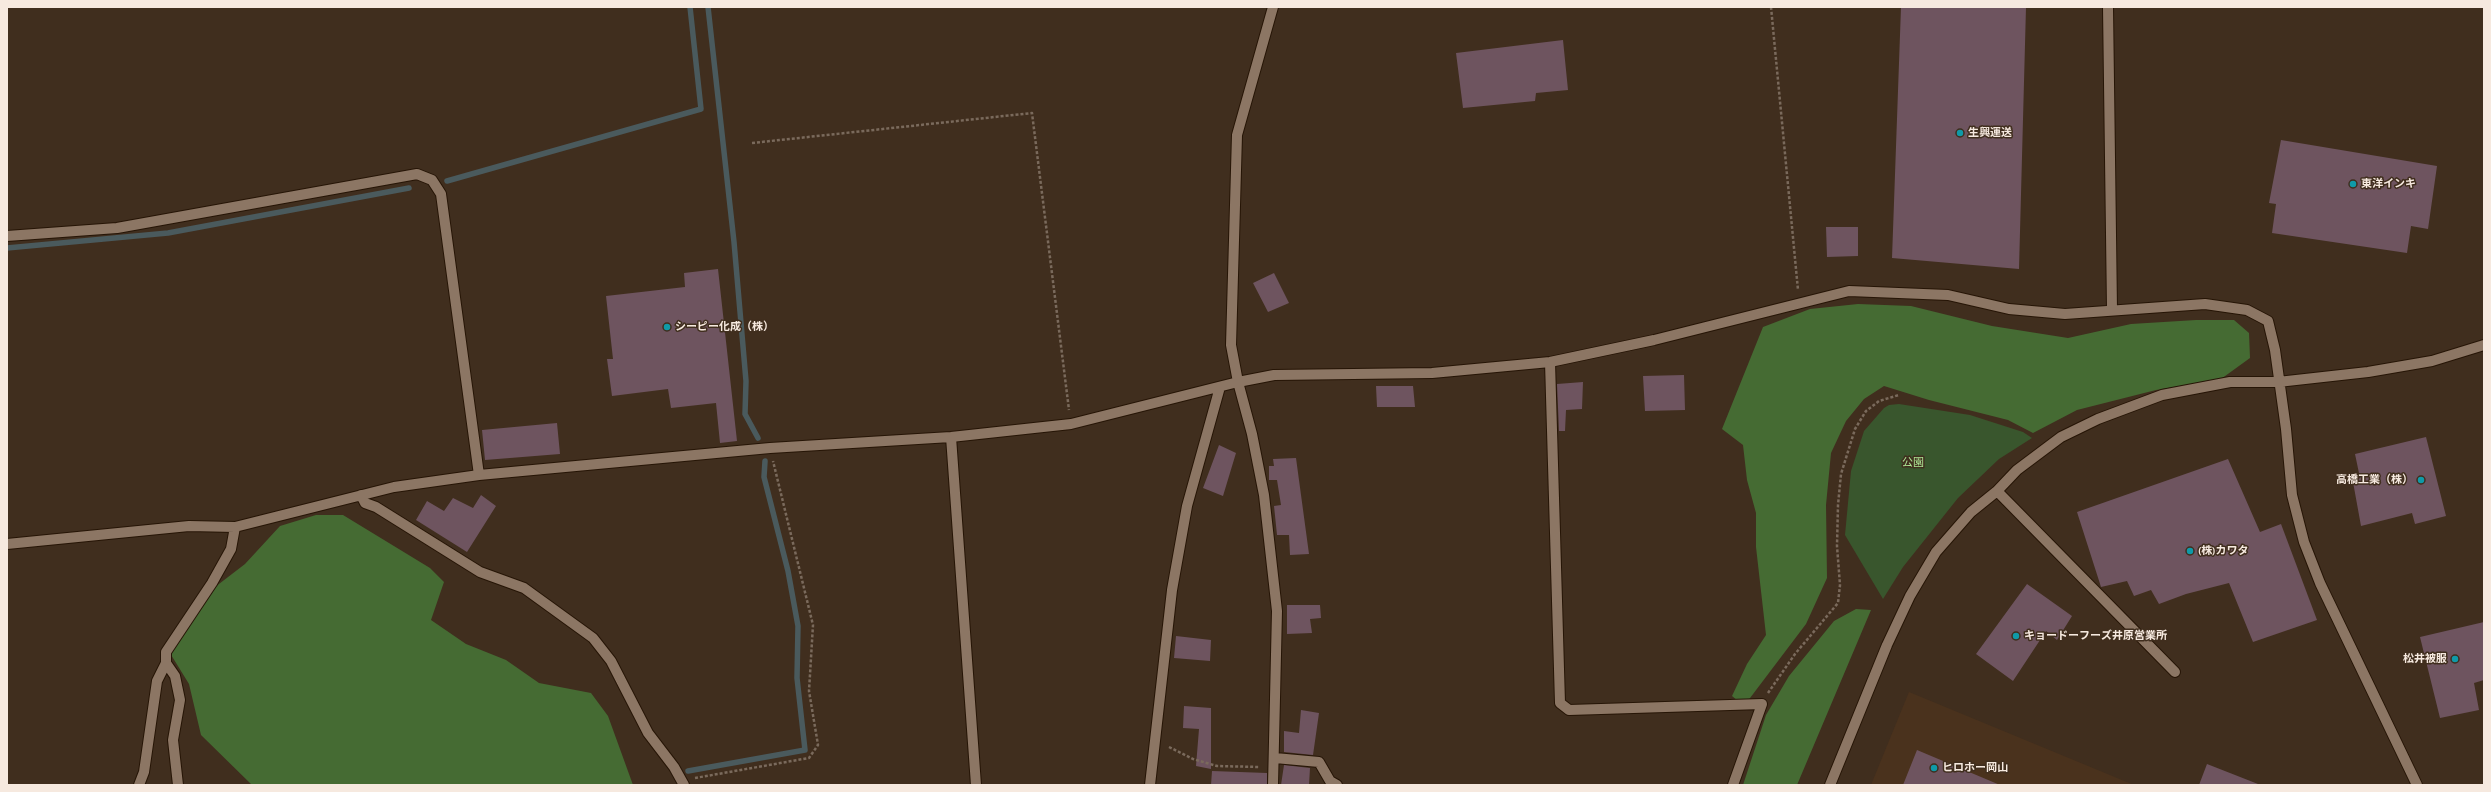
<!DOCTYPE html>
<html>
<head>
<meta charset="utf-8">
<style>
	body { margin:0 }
	#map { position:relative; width:2491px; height:792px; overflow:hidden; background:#402e1e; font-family:"Alegreya Sans",sans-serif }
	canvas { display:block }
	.frame { position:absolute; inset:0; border:8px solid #f6e9df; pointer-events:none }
</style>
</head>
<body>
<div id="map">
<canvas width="2491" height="792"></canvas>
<div class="frame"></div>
</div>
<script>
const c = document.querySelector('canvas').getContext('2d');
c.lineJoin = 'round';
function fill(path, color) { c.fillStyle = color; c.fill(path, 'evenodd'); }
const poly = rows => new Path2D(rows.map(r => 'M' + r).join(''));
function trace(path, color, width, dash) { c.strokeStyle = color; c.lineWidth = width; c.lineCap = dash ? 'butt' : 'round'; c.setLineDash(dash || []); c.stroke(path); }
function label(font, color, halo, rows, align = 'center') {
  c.font = font + ' "Alegreya Sans","Noto Sans JP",sans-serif'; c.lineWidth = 3; c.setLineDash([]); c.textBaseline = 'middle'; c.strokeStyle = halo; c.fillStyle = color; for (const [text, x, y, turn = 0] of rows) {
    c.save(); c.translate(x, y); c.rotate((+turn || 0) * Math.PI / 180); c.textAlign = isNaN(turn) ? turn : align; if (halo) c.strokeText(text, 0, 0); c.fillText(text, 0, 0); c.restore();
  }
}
fill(poly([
	[1909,692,2134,785,1871,785]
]), '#4a321d');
fill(poly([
	[1899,404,1970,415,2023,432,2032,438,1999,459,1958,498,1903,567,1883,599,1845,535,1851,471,1864,431,1884,408,1889,405]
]), '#39562d');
fill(poly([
	[1858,304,1911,306,1992,326,2068,338,2131,324,2196,320,2234,320,2249,333,2250,358,2221,379,2156,390,2077,410,2033,433,2008,420,1929,400,1884,386,1864,399,1846,421,1831,453,1826,505,1827,578,1806,624,1744,706,1732,696,1747,664,1766,635,1756,547,1756,513,1747,480,1743,445,1722,429,1763,327,1810,309],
	[316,515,343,515,430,568,444,582,431,620,466,644,506,660,539,683,591,693,608,716,633,785,252,785,201,735,189,684,165,645,202,597,245,564,280,526],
	[1856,609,1871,610,1797,785,1743,785,1766,715,1789,676,1834,621]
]), '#456b33');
trace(poly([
	[708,7,734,242,746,381,745,414,758,438],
	[447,181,701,109,690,7],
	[7,248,168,233,409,188],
	[688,771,805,750,797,678,798,626,788,571,764,477,765,461]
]), '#4a5a5d', 5.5);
fill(poly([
	[1901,7,2026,7,2019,269,1892,258],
	[1563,40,1568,90,1536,93,1535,101,1463,108,1456,53],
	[2281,140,2437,166,2428,229,2411,226,2407,253,2272,233,2276,204,2269,203],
	[1826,227,1858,227,1858,256,1827,257],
	[718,269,737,441,720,443,716,403,671,408,668,389,612,396,607,359,613,359,606,296,685,287,684,273],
	[1274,273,1289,303,1268,312,1253,283],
	[1684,375,1685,410,1645,411,1643,376],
	[1583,382,1582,409,1566,410,1565,431,1559,431,1557,384],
	[1376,386,1413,386,1415,407,1377,407],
	[557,423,560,454,485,460,482,430],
	[2426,437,2446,516,2415,524,2412,513,2361,526,2353,482,2360,478,2355,454],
	[1219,445,1236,453,1223,496,1203,488],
	[1296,458,1309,554,1290,555,1289,535,1277,535,1274,506,1281,505,1277,480,1269,480,1269,466,1274,466,1273,459],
	[2228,459,2260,532,2281,524,2317,620,2253,642,2229,583,2186,594,2159,604,2151,590,2134,596,2127,581,2101,587,2077,512],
	[481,495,496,506,467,552,416,520,427,501,444,511,453,498,473,508],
	[2027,584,2072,616,2057,640,2046,631,2013,681,1976,654],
	[1287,605,1320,605,1321,618,1310,619,1312,633,1287,634],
	[2484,622,2484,680,2474,683,2479,710,2440,718,2420,637],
	[1176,636,1211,640,1210,661,1174,658],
	[1184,706,1211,708,1211,769,1196,766,1199,729,1183,728],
	[1301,710,1319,713,1313,755,1284,752,1284,731,1299,733],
	[1917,750,2000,785,1903,785],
	[2207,764,2258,784,2258,785,2199,785],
	[1284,765,1310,768,1309,785,1281,785],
	[1212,771,1267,773,1267,785,1211,785]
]), '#6e545f');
const minor = poly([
	[1273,7,1237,135,1231,345,1238,382,1252,434,1264,495,1277,611,1273,785],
	[2108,7,2112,310],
	[7,236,117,228,417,174,432,180,441,194,479,475],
	[1550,362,1560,703,1569,710,1762,704,1733,785],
	[951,437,976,785],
	[1997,491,2175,672],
	[361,495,365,503,376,507,480,572,524,588,593,638,611,661,648,733,674,767,684,785],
	[7,544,189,526,235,527,394,487,479,475,770,448,951,437,1071,424,1238,382,1274,375,1432,373,1550,362,1654,340,1849,291,1948,295,2009,309,2065,314,2205,304,2247,310,2268,321,2275,350,2286,429,2292,495,2304,542,2320,583,2417,785],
	[166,663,175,676,180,700,173,740,178,785],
	[1275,758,1319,762,1330,781,1337,785],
	[139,785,144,772,157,681,166,663,166,652,212,583,231,549,235,527],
	[1150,785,1172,590,1187,506,1220,387],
	[1830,785,1887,645,1910,596,1936,552,1971,512,1997,491,2017,470,2061,437,2098,419,2162,395,2230,382,2278,382,2368,372,2432,361,2484,345]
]);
trace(minor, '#261506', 12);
trace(poly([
	[1771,7,1798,290],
	[752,143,1032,113,1069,410],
	[1768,693,1795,654,1838,603,1840,585,1837,546,1838,505,1841,474,1855,429,1866,411,1879,401,1899,395],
	[1169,747,1193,759,1217,766,1260,767],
	[695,778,809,758,818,745,809,691,813,625,773,461]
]), '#7a6a5c', 2.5, [3, 2]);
trace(minor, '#8c7664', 10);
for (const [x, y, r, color] of [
	[1960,133,4,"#0f9aa8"],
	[2353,184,4,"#0f9aa8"],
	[667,327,4,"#0f9aa8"],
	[2421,480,4,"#0f9aa8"],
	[2190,551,4,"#0f9aa8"],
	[2016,636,4,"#0f9aa8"],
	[2455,659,4,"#0f9aa8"],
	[1934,768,4,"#0f9aa8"]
]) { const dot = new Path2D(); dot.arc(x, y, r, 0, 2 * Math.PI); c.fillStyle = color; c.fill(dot); trace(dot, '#402e1e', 1.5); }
label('bold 11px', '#f6e9df', '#402e1e', [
	["生興運送",1968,133],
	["東洋インキ",2361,184],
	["シーピー化成（株）",675,327],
	["高橋工業（株）",2413,480,"right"],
	["(株)カワタ",2198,551],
	["キョードーフーズ井原営業所",2024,636],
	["松井被服",2447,659,"right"],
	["ヒロホー岡山",1942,768]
], 'left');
label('11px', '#ade795', '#402e1e', [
	["公園",1913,463]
]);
</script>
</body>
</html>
